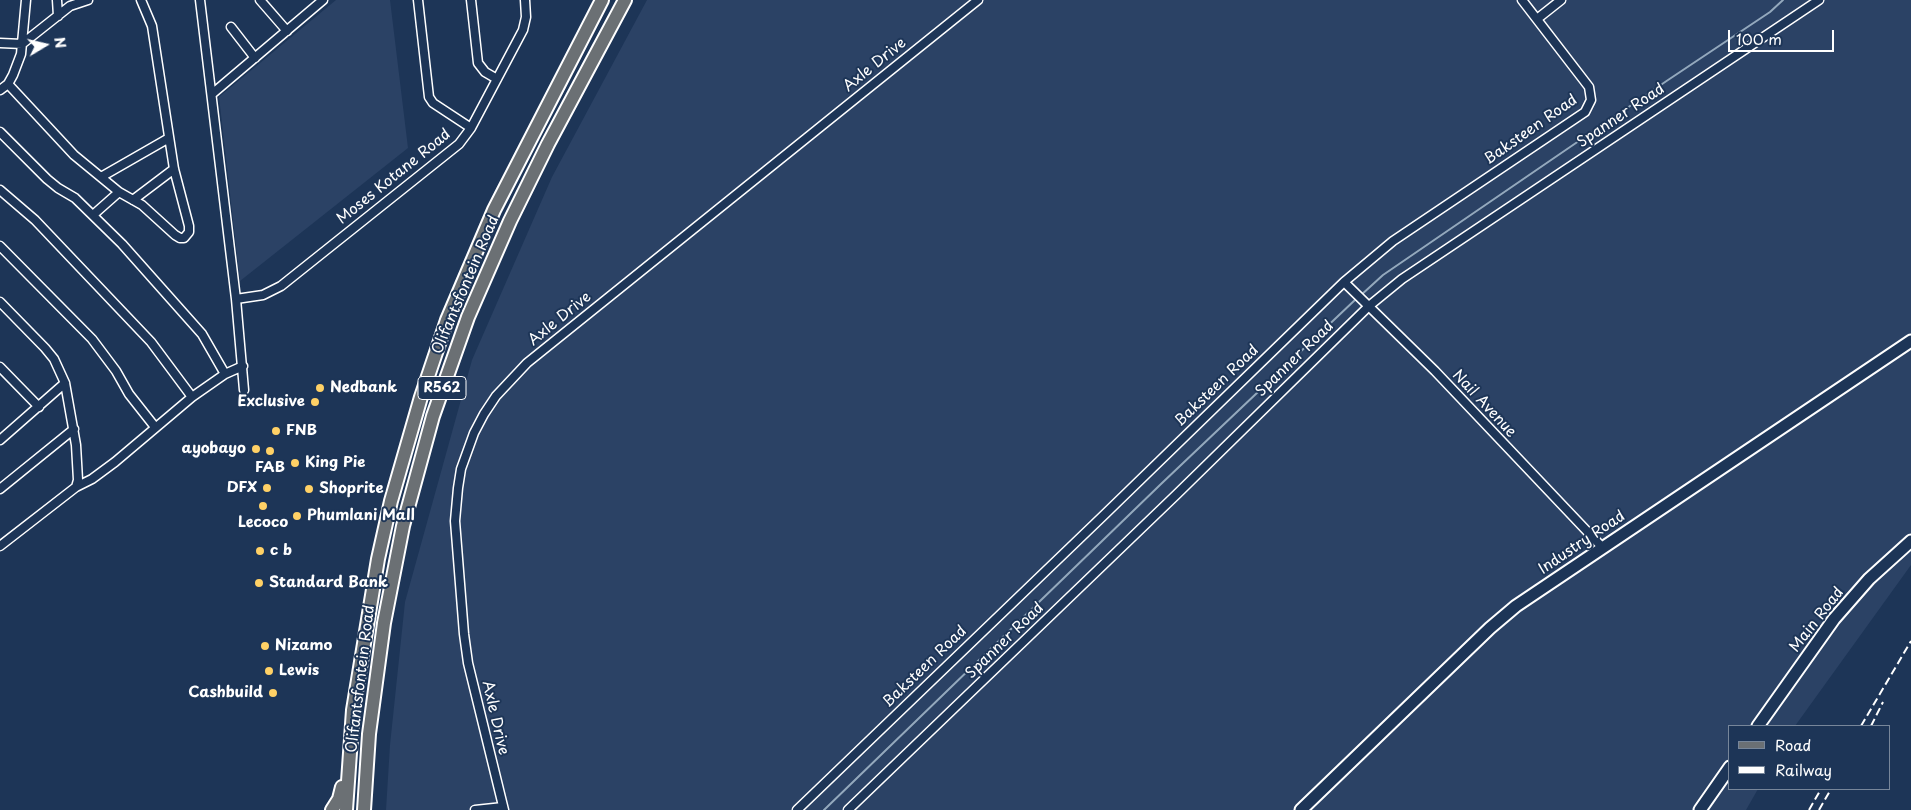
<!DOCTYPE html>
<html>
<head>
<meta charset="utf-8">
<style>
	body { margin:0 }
	#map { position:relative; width:1911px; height:810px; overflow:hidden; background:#1d3557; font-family:"Playpen Sans",sans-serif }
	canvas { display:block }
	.legend { position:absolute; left:1728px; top:725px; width:162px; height:65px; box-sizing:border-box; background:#1d3557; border:1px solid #77869a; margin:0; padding:6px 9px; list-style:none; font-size:15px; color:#fff }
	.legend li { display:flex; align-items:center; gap:10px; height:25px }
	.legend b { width:25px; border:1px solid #77869a }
	.north { position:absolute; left:20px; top:20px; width:50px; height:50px; -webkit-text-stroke:4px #1d3557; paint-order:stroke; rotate:81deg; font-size:14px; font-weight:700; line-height:20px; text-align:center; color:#fff }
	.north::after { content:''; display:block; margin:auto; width:18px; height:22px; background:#fff; clip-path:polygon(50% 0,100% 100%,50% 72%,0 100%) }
	.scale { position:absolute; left:1728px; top:30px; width:106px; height:22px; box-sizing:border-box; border:2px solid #fff; border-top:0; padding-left:6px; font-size:15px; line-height:18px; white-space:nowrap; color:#fff; -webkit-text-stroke:4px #1d3557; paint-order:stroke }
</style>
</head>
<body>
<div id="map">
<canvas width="1911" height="810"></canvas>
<ul class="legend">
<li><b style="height:6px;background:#6b7074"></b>Road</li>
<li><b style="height:6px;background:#fff"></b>Railway</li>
</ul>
<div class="north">N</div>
<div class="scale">100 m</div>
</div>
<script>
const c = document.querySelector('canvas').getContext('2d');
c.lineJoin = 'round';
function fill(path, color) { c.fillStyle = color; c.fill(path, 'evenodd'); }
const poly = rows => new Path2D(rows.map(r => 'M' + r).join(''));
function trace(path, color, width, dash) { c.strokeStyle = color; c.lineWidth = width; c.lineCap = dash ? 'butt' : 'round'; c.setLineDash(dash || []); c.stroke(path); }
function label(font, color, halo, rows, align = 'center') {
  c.font = font + ' "Playpen Sans",sans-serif'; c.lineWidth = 4; c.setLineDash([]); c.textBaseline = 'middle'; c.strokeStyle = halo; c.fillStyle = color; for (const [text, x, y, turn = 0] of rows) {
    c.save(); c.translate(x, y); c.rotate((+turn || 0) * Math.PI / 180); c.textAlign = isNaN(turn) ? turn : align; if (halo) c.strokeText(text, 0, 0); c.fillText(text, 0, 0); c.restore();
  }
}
fill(poly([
	[336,0,390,0,408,148,240,281,219,97],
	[647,0,1911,0,1911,565,1795,726,1730,726,1730,789,1758,789,1746,810,386,810,390,745,405,602,472,360,552,177]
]), '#2b4265');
trace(poly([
	[1360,296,1383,275,1668,80,1770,12,1783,0],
	[824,810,1161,484,1356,299]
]), '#94a9bd', 2);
const street = poly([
	[57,0,58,16],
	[200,0,236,299,244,390],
	[260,0,287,31],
	[418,0,429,97,433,103,471,128],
	[471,0,478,63,485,72,497,79],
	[1537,19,1561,0],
	[231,27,255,58],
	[0,43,22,44,70,6,88,0],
	[8,84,74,155,119,192,142,205,175,235,180,238,184,238,189,232,189,226,174,169,152,26,141,0],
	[0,90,8,84,13,75,21,54,26,0],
	[212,94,323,0],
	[0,132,47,179,58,188,75,198,122,244,202,334,225,374],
	[101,177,169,138],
	[0,190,35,220,151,342,192,397],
	[133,200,174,169],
	[93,215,119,192],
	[0,246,92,339,116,371,129,394,155,427],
	[1344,282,1435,371,1602,547],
	[236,299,263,295,281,286,459,144,471,128,523,30,526,17,525,0],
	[0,302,45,348,54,359,65,383,76,445,78,480,76,487],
	[0,367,39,407],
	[0,440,65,383],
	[0,489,74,429],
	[0,546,76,487,92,479,115,462,192,397,225,374,243,366],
	[475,810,503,807],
	[504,810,468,663,464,634,455,521,458,488,461,469,474,433,484,414,496,396,527,363,978,0],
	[797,810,1104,515,1344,282,1393,241,1585,112,1591,100,1589,87,1522,0],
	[848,810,1177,494,1369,306,1402,279,1819,0]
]);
const secondary = poly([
	[1758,726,1834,619,1869,579,1911,541],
	[1301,810,1490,628,1516,606,1911,341],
	[1700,810,1730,767]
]);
const primary = poly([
	[332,810,339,799,342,787],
	[346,810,353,710,378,559,391,501,421,397,447,320,494,210,602,0],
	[364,810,369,734,384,623,403,526,433,416,468,317,510,221,548,144,625,0]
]);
trace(street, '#fff', 11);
trace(secondary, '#fff', 15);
trace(primary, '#fff', 16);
trace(street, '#1d3557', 8);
trace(secondary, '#1d3557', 11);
trace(primary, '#6b7074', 12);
trace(poly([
	[1861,726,1911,641],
	[1871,726,1883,702],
	[1809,810,1821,789],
	[1819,810,1831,789]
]), '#fff', 2, [8, 4]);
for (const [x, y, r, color] of [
	[320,388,5,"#ffd166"],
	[315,402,5,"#ffd166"],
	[276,431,5,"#ffd166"],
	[256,449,5,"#ffd166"],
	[270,451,5,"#ffd166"],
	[295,463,5,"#ffd166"],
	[267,488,5,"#ffd166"],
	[309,489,5,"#ffd166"],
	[263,506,5,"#ffd166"],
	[297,516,5,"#ffd166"],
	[260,551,5,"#ffd166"],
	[259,583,5,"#ffd166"],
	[265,646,5,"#ffd166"],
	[269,671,5,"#ffd166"],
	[273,693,5,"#ffd166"]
]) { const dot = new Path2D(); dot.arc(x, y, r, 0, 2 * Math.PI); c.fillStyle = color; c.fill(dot); trace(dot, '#1d3557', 2); }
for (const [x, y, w] of [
	[442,388,48]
]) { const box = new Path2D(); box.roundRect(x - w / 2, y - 11.5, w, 23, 4); c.fillStyle = '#1d3557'; c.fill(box); trace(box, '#fff', 1); }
label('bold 14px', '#fff', null, [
	["R562",442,388]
]);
label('15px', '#fff', '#1d3557', [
	["Axle Drive",875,65,-39],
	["Spanner Road",1621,116,-34],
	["Baksteen Road",1531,130,-35],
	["Moses Kotane Road",394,177,-39],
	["Olifantsfontein Road",466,285,-67],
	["Axle Drive",560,319,-39],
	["Spanner Road",1295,359,-44],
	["Baksteen Road",1217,386,-44],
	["Nail Avenue",1484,404,47],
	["Industry Road",1582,543,-34],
	["Main Road",1817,620,-52],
	["Spanner Road",1005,641,-44],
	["Baksteen Road",925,667,-44],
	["Olifantsfontein Road",361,679,-83],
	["Axle Drive",495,718,77]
]);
label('bold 15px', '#fff', '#1d3557', [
	["Nedbank",330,388],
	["Exclusive",305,402,"right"],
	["FNB",286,431],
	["ayobayo",246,449,"right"],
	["King Pie",305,463],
	["FAB",270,468,"center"],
	["DFX",257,488,"right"],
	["Shoprite",319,489],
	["Phumlani Mall",307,516],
	["Lecoco",263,523,"center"],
	["c b",270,551],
	["Standard Bank",269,583],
	["Nizamo",275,646],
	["Lewis",279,671],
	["Cashbuild",263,693,"right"]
], 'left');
</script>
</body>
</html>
